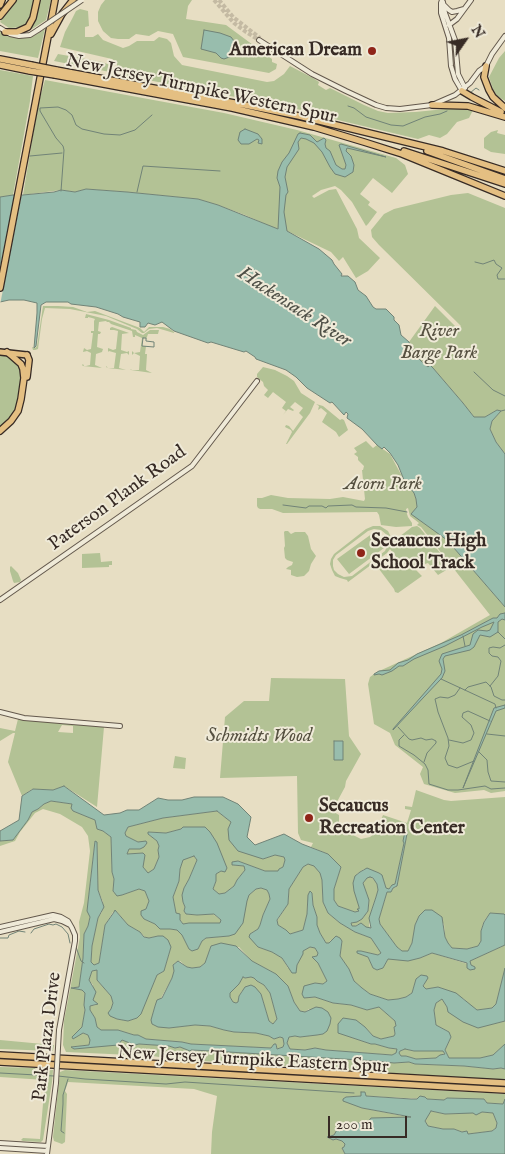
<!DOCTYPE html>
<html>
<head>
<meta charset="utf-8">
<style>
	body { margin:0 }
	#map { position:relative; width:505px; height:1154px; overflow:hidden; background:#e7dec3; font-family:"IM FELL English",serif }
	canvas { display:block }
	.north { position:absolute; left:440px; top:15px; width:50px; height:50px; -webkit-text-stroke:4px #efead8; paint-order:stroke; rotate:57deg; font-size:14px; font-weight:700; line-height:20px; text-align:center; color:#372b25 }
	.north::after { content:''; display:block; margin:auto; width:18px; height:22px; background:#372b25; clip-path:polygon(50% 0,100% 100%,50% 72%,0 100%) }
	.scale { position:absolute; left:328px; top:1116px; width:79px; height:22px; box-sizing:border-box; border:2px solid #372b25; border-top:0; padding-left:6px; font-size:15px; line-height:18px; white-space:nowrap; color:#372b25; -webkit-text-stroke:4px #efead8; paint-order:stroke }
</style>
</head>
<body>
<div id="map">
<canvas width="505" height="1154"></canvas>
<div class="north">N</div>
<div class="scale">200 m</div>
</div>
<script>
const c = document.querySelector('canvas').getContext('2d');
c.lineJoin = 'round';
function fill(path, color) { c.fillStyle = color; c.fill(path, 'evenodd'); }
const poly = rows => new Path2D(rows.map(r => 'M' + r).join(''));
function trace(path, color, width, dash) { c.strokeStyle = color; c.lineWidth = width; c.lineCap = dash ? 'butt' : 'round'; c.setLineDash(dash || []); c.stroke(path); }
function label(font, color, halo, rows, align = 'center') {
  c.font = font + ' "IM FELL English",serif'; c.lineWidth = 4; c.setLineDash([]); c.textBaseline = 'middle'; c.strokeStyle = halo; c.fillStyle = color; for (const [text, x, y, turn = 0] of rows) {
    c.save(); c.translate(x, y); c.rotate((+turn || 0) * Math.PI / 180); c.textAlign = isNaN(turn) ? turn : align; if (halo) c.strokeText(text, 0, 0); c.fillText(text, 0, 0); c.restore();
  }
}
fill(poly([
	[15,0,34,0,32,17,24,27,9,28,0,22],
	[40,0,51,0,46,20,32,29,31,27,35,21],
	[105,0,192,0,188,6,186,19,226,25,272,59,272,62,277,64,276,69,269,73,183,57,173,34,158,31,149,36,136,34,129,39,118,39,111,38,103,31,98,21,98,12,101,5],
	[80,9,88,11,89,26,85,27,85,37,93,37,98,34,103,40,123,48,129,46,137,41,154,41,159,37,167,39,171,43,174,56,182,65,267,82,274,81,284,74,290,66,313,78,319,82,318,85,326,90,330,88,364,105,378,111,388,113,415,112,456,108,473,110,469,118,457,122,447,134,440,138,429,135,418,139,342,121,297,109,117,74,117,63,112,59,60,47,65,32,72,19,76,11],
	[45,29,38,58,0,51,0,30,13,37,24,38,35,35],
	[505,51,505,101,497,96,493,89,489,77,499,58],
	[58,54,102,62,110,65,112,69,110,72,54,61],
	[0,70,33,76,30,101,13,195,0,197],
	[45,80,224,113,297,130,396,158,405,165,408,174,392,193,373,178,360,194,370,202,368,205,377,212,368,224,366,226,352,202,341,190,335,186,321,190,312,196,314,198,329,190,336,189,357,229,359,238,380,258,368,271,356,278,343,257,339,261,331,252,287,231,272,227,245,215,218,205,198,199,127,192,86,189,75,192,61,190,23,195,38,105],
	[498,130,497,133,505,135,505,154,491,152,484,148,484,138,491,132],
	[468,193,505,208,505,454,496,442,490,429,492,421,501,411,497,410,485,417,474,417,463,403,433,368,430,366,429,367,421,361,413,352,409,342,435,306,458,329,461,326,379,245,372,237,371,230,384,214,394,209,451,195],
	[43,306,58,306,73,307,87,312,95,311,140,328,144,332,149,327,163,327,170,329,174,332,174,333,157,328,149,329,144,333,142,333,137,329,106,316,70,309,45,308,42,319,38,349,35,350,33,350,32,347,35,348,37,346],
	[86,314,109,320,109,322,107,322,106,321,99,322,98,331,101,332,100,334,98,334,97,347,103,349,102,352,96,354,95,365,102,368,83,366,82,365,83,364,84,366,86,366,90,365,91,353,87,351,83,352,84,348,87,350,91,349,93,333,91,333,91,331,94,331,94,321,95,319,92,318,88,317,88,318,85,318],
	[109,320,131,328,131,329,136,330,137,332,143,335,150,330,159,330,158,334,148,334,146,340,146,338,143,338,142,346,146,346,145,354,147,354,146,370,152,373,131,370,130,369,132,370,139,370,140,356,134,353,132,355,132,351,134,353,140,352,142,338,135,335,135,337,133,337,132,331,111,324,109,322],
	[112,327,129,333,122,334,121,350,127,352,129,351,129,355,127,353,121,354,119,368,126,370,127,368,126,370,108,368,106,367,106,366,108,368,114,368,116,353,109,351,108,352,108,348,113,350,116,349,118,331,114,330,110,330,110,328],
	[0,355,8,357,18,364,22,372,18,403,13,413,7,422,0,427],
	[263,367,275,370,287,376,294,381,301,393,315,402,310,413,287,444,286,444,292,432,291,430,285,427,286,425,289,426,293,431,303,417,299,413,303,408,295,402,290,407,294,410,293,411,288,409,283,415,286,411,282,408,286,402,273,392,268,398,264,395,268,390,264,386,263,382,257,377,257,374],
	[316,404,323,406,340,420,342,419,344,420,348,430,339,437,336,432,322,422,327,413,321,408,318,410,319,406],
	[366,441,373,448,377,445,390,454,404,480,414,493,416,499,417,507,412,514,447,540,505,607,505,791,491,793,484,790,455,793,424,784,420,774,423,767,395,745,390,733,374,724,368,684,370,677,377,672,441,643,490,615,421,527,417,525,419,523,410,516,408,508,406,509,407,514,408,517,412,523,412,526,396,527,381,525,379,515,377,512,283,513,272,509,260,509,258,508,257,506,257,498,262,498,271,495,288,498,330,499,343,497,364,501,365,499,362,470,363,470,364,466,358,460,358,457,354,454,357,452,354,448],
	[373,526,380,526,388,531,391,537,391,546,395,540,412,527,417,526,420,528,441,554,438,557,448,569,438,575,428,563,416,567,401,563,390,549,387,553,348,582,347,580,340,578,335,576,332,570,330,564,331,559,334,554,366,529],
	[374,529,381,530,387,535,388,544,385,551,352,576,344,577,338,574,334,570,333,566,333,560,336,555,368,531],
	[285,531,288,531,291,534,295,532,305,532,308,536,311,549,316,556,311,564,309,571,304,576,297,577,291,575,291,570,286,569,288,567,292,565,293,562,287,560,285,558,284,548,285,546,284,532],
	[373,533,384,548,349,574,337,559],
	[100,553,101,562,112,561,112,565,109,565,109,567,82,568,82,554],
	[387,564,407,566,416,570,422,576,398,593,395,592,394,589,379,569],
	[11,566,18,573,21,580,20,582,14,583,13,581,10,571,10,567],
	[271,678,345,679,349,736,361,754,346,781,345,787,332,811,339,815,339,828,361,839,370,837,376,832,383,815,407,823,411,810,405,809,405,806,412,807,416,790,444,800,451,801,505,797,505,915,490,913,484,921,481,931,481,941,478,946,467,949,452,948,448,943,445,937,444,924,425,910,419,916,415,925,412,943,408,951,402,951,397,947,380,924,379,919,387,892,391,892,393,888,396,887,398,880,407,834,406,831,404,843,395,884,391,886,389,889,386,888,382,876,379,873,364,869,360,872,357,874,359,907,359,911,355,912,338,906,334,900,334,889,341,867,328,854,311,847,313,843,301,840,298,833,297,776,220,778,225,717,244,701,269,701],
	[18,719,104,727,97,807,64,786,53,790,32,789,22,796,8,762,15,733,13,733,0,741,0,728,15,731],
	[62,725,73,726,73,733,58,732],
	[175,756,186,758,185,769,173,768],
	[51,801,72,804,73,811,96,820,97,829,103,831,111,837,112,872,114,879,113,892,122,895,139,889,145,891,149,901,146,909,144,919,155,924,160,929,170,929,177,930,182,935,189,949,198,949,202,941,206,938,229,936,249,895,256,889,261,888,267,890,269,894,270,899,263,915,260,925,258,929,250,934,258,947,272,952,282,958,288,968,297,965,303,951,305,949,310,947,315,948,318,953,317,956,313,957,318,963,327,981,323,984,315,983,308,998,315,997,333,1003,351,1005,367,1010,379,1007,395,1021,396,1026,394,1027,395,1034,394,1036,381,1039,373,1036,365,1027,351,1037,371,1044,375,1044,389,1048,397,1049,397,1053,392,1055,326,1050,315,1048,305,1050,290,1049,287,1043,289,1037,295,1036,300,1037,323,1034,309,1009,305,1012,300,1011,294,1002,288,986,276,974,252,961,239,947,211,946,205,963,200,967,192,968,187,967,180,961,175,963,173,965,174,971,172,978,161,998,155,1006,152,1018,169,1028,195,1025,210,1026,224,1030,234,1032,256,1033,269,1036,274,1039,280,1037,283,1038,284,1044,283,1047,276,1049,277,1044,271,1048,191,1044,182,1042,146,1039,138,1035,134,1035,118,1030,101,1031,97,1027,95,1018,90,1010,90,1006,96,1005,93,1000,93,985,89,980,92,971,97,969,97,980,111,996,113,1003,111,1009,117,1019,128,1021,137,1018,157,975,164,971,171,947,158,936,149,938,145,937,140,932,128,925,117,912,113,912,105,925,99,963,94,965,91,962,92,946,98,918,102,912,103,902,98,890,97,843,95,841,88,902,88,911,90,916,88,926,84,934,83,958,79,987,73,987,72,988,82,990,85,993,84,1005,85,1010,82,1027,72,1037,73,1039,82,1033,88,1035,91,1040,89,1045,72,1047,74,1049,122,1040,135,1045,139,1044,169,1046,175,1048,181,1047,190,1051,212,1051,376,1061,394,1063,409,1062,415,1064,464,1066,493,1069,501,1068,505,1069,505,1080,171,1059,153,1056,66,1052,63,1045,64,1021,80,937,79,922,84,903,90,851,88,836,82,827,60,814,43,809,35,813,20,832,15,841,0,846,0,841,13,840,28,820,32,812,38,809,44,804],
	[217,811,231,822,228,829,263,859,275,855,284,857,285,860,283,867,279,869,278,871,265,871,238,861,233,865,245,866,245,870,237,880,234,886,225,893,219,894,213,889,216,881,216,874,221,871,181,829,166,833,148,832,148,834,157,841,159,846,158,850,159,857,154,869,148,874,143,867,143,853,127,854,129,849,140,849,138,842,126,836,125,833,128,827,163,818],
	[194,856,197,860,189,879,184,888,183,902,185,907,184,911,186,914,197,915,213,914,221,920,220,923,189,923,183,924,176,913,173,897,179,881,180,869,183,859],
	[308,864,314,865,320,873,322,879,323,902,328,913,340,923,355,932,371,938,381,953,378,955,361,951,357,953,368,957,373,968,377,970,383,968,388,959,420,958,432,953,471,965,470,961,505,945,505,968,496,1004,492,1008,477,1010,471,1007,464,999,438,987,426,989,423,987,425,983,416,979,412,993,406,997,398,999,388,1000,370,994,362,988,354,981,349,969,340,956,342,941,331,940,329,943,326,943,320,933,317,925,317,917,313,905,312,893,307,904,307,914,303,930,290,934,286,930,278,925,277,921,288,904,289,889,303,867],
	[367,877,370,877,375,880,377,884,378,890,376,897,372,909,369,924,370,929,366,928,361,923,355,926,352,926,351,923,362,919,368,911,369,902,363,885,365,879],
	[243,977,245,978,251,977,254,978,257,981,264,985,270,993,277,1019,273,1024,269,1021,261,994,242,991,239,996,238,1002,236,1003,233,1002,230,997,230,993,239,984],
	[442,999,447,1007,478,1027,505,1021,505,1044,493,1055,480,1058,449,1058,445,1050,451,1037,449,1032,436,1025,434,1010,436,1003],
	[0,1040,54,1045,53,1051,0,1049],
	[405,1049,414,1051,443,1051,445,1053,436,1058,416,1059,405,1056,401,1056,399,1053,400,1051],
	[0,1067,35,1068,37,1071,53,1070,52,1082,43,1140,41,1142,23,1141,21,1140,23,1138,40,1139,45,1080,0,1077],
	[65,1070,505,1094,505,1099,503,1104,487,1103,484,1099,447,1098,444,1100,366,1096,365,1092,361,1092,361,1096,346,1097,351,1103,362,1108,414,1118,371,1118,367,1123,362,1124,358,1123,344,1126,334,1135,328,1136,342,1141,345,1144,344,1147,342,1149,345,1154,211,1154,212,1132,217,1096,194,1089,68,1082,65,1091,67,1094,65,1142,62,1144,54,1141,53,1137,60,1072],
	[430,1111,445,1114,482,1112,493,1113,497,1123,496,1128,492,1131,468,1134,454,1129,443,1129,428,1126,425,1121]
]), '#b3c295');
const water = poly([
	[204,30,220,33,231,37,234,41,235,47,235,52,232,56,224,59,221,58,216,53,201,49,204,30],
	[245,129,258,134,262,139,262,144,258,143,259,140,257,139,249,144,241,144,238,140,240,132,245,129],
	[300,133,310,135,317,142,324,138,326,140,325,144,326,148,330,151,336,165,342,169,345,169,346,165,339,145,341,144,386,157,347,148,346,151,351,156,354,165,353,172,345,177,335,174,330,167,322,152,314,143,306,139,301,138,298,142,299,149,287,167,285,177,288,192,286,195,284,212,287,231,319,249,332,260,334,264,342,274,341,276,348,276,355,282,358,290,366,296,373,307,376,309,386,309,394,317,394,320,399,325,401,335,409,342,413,352,421,361,428,367,430,365,433,368,463,403,474,417,485,417,497,410,501,411,492,421,490,429,496,442,505,454,505,607,447,540,411,514,417,507,416,499,414,493,404,480,398,465,390,453,384,447,382,449,377,445,362,429,347,418,348,414,346,412,344,415,332,402,330,403,307,388,296,377,286,370,256,359,255,357,246,351,244,352,211,342,208,343,174,331,162,322,155,325,148,323,145,327,140,327,140,322,123,317,118,314,96,307,71,304,68,302,46,302,41,305,36,346,34,348,37,313,37,303,24,300,9,300,0,302,0,197,13,195,23,195,54,192,61,190,75,192,86,189,127,192,198,199,218,205,278,229,280,187,277,178,278,171,282,162,289,153,298,134,300,133],
	[505,613,505,620,502,619,498,622,498,632,490,637,480,635,474,647,470,650,445,656,443,659,445,671,442,678,439,681,393,730,393,729,441,674,442,669,439,661,442,654,470,645,473,634,478,630,487,631,490,630,494,622,482,627,445,646,414,659,403,666,399,666,392,671,382,675,379,674,374,675,374,674,379,671,390,670,398,663,408,660,417,654,461,635,493,618,497,618,500,614,505,613],
	[505,705,505,708,496,711,463,788,494,708,505,705],
	[334,741,343,741,343,760,334,760,334,741],
	[64,786,104,815,120,813,127,810,139,810,158,798,168,800,182,800,194,797,223,797,238,804,251,817,247,837,255,845,284,834,302,844,328,854,341,867,334,889,334,900,338,906,355,912,359,911,357,909,359,909,359,907,354,891,353,883,355,876,360,872,367,868,379,873,382,875,386,888,389,889,392,885,395,884,404,843,403,841,406,827,407,834,397,886,393,888,391,892,387,892,379,919,380,924,397,947,402,951,408,951,412,943,415,925,419,916,425,910,432,910,442,917,445,937,448,943,452,948,467,949,478,946,481,941,481,931,484,922,490,913,504,914,505,915,505,945,470,961,471,965,475,967,475,969,470,970,467,968,467,963,432,953,420,958,408,961,388,959,383,968,377,970,373,968,368,957,357,953,357,951,361,951,378,955,381,953,371,938,355,932,340,923,328,913,323,902,322,880,320,873,314,866,308,864,303,867,289,889,288,904,277,920,278,925,286,930,290,934,303,930,307,914,308,895,310,891,312,893,313,905,317,917,317,925,320,933,326,943,329,943,336,936,340,938,342,941,340,956,349,969,354,981,362,988,370,994,388,1000,398,999,406,997,412,993,416,979,421,975,427,976,428,978,423,986,426,989,438,987,456,993,477,1010,492,1008,496,1004,505,968,505,1021,478,1028,463,1022,448,1012,447,1007,442,999,436,1003,434,1010,436,1025,449,1032,451,1037,445,1050,449,1058,480,1058,493,1055,505,1044,505,1069,501,1068,493,1069,464,1066,415,1064,409,1062,394,1063,376,1061,212,1051,191,1050,190,1051,180,1047,175,1048,169,1046,139,1044,135,1045,122,1040,118,1045,74,1049,71,1047,89,1045,90,1040,88,1035,83,1033,73,1039,72,1037,82,1027,85,1010,84,1005,85,993,82,990,71,988,79,987,83,958,84,934,88,926,90,917,87,911,88,902,95,841,97,842,98,890,104,907,98,918,92,946,91,962,94,965,99,963,105,925,114,912,115,910,128,925,140,932,144,937,149,938,158,936,163,936,168,940,171,947,164,971,157,975,141,1014,137,1018,128,1021,117,1019,110,1016,108,1013,111,1009,113,1003,111,996,97,980,97,970,92,971,89,980,96,992,93,1000,98,1004,90,1006,90,1010,95,1018,97,1027,101,1030,118,1030,134,1035,138,1035,146,1039,182,1042,191,1044,271,1048,274,1044,276,1044,277,1049,283,1047,284,1044,283,1038,280,1037,274,1039,269,1036,256,1033,234,1032,224,1030,210,1026,195,1025,169,1028,158,1027,152,1024,151,1020,155,1006,157,1000,162,998,172,978,174,971,173,965,178,961,187,967,192,968,200,967,205,963,211,946,221,943,236,946,252,961,276,974,288,986,294,1002,300,1011,305,1012,316,1007,322,1008,328,1012,331,1018,330,1024,327,1031,323,1034,317,1035,300,1037,295,1036,289,1037,287,1043,290,1049,305,1050,315,1048,326,1050,392,1055,396,1053,397,1049,389,1048,375,1044,371,1044,338,1033,338,1024,343,1018,356,1020,365,1027,373,1036,381,1039,394,1036,395,1034,394,1027,396,1026,395,1021,379,1007,367,1010,351,1005,333,1003,315,997,304,998,302,994,304,986,315,983,323,984,327,981,318,963,312,957,317,956,318,953,315,948,310,947,303,951,303,954,297,965,296,973,292,973,282,958,272,952,258,947,249,937,250,934,258,929,260,925,263,915,270,899,269,894,267,890,261,888,256,889,249,895,247,901,243,923,235,934,229,936,206,938,202,941,198,949,192,951,189,949,182,935,177,930,170,929,160,929,155,924,144,919,141,915,141,911,146,909,149,901,145,891,139,889,122,895,117,896,113,891,114,879,112,872,111,837,103,831,97,829,95,820,73,811,71,808,72,804,51,801,44,804,38,809,32,812,28,820,13,840,0,841,0,831,19,820,22,796,33,789,53,790,64,786],
	[217,811,231,822,228,829,229,840,238,851,263,859,275,855,284,857,285,860,283,867,279,869,278,871,265,871,238,861,232,862,232,865,233,865,244,866,245,870,237,880,234,886,225,893,219,894,213,889,216,881,216,874,221,871,225,872,227,868,217,843,210,832,205,827,183,827,181,829,166,833,148,832,148,834,157,841,159,846,158,850,159,857,154,869,148,873,143,867,145,855,143,853,127,854,129,849,140,849,144,847,147,843,146,841,138,842,126,836,125,833,128,827,163,818,217,811],
	[194,856,197,860,189,879,184,888,182,895,183,902,185,907,184,911,186,914,197,915,214,914,221,920,220,923,189,923,183,924,180,920,180,914,176,913,173,897,179,881,180,869,183,860,194,856],
	[370,877,373,878,377,884,378,890,376,897,369,918,371,928,366,927,361,923,356,926,352,926,351,923,357,922,362,919,368,911,369,900,363,883,367,878,370,877],
	[243,977,245,978,251,977,254,978,257,981,264,985,270,993,277,1019,273,1024,269,1021,261,994,255,987,251,985,245,987,239,996,238,1002,236,1003,233,1002,230,997,230,993,239,984,243,977],
	[405,1049,414,1051,443,1051,445,1054,440,1055,436,1058,416,1059,406,1056,401,1056,399,1053,400,1051,405,1049],
	[361,1092,365,1092,366,1096,411,1099,417,1099,420,1096,425,1097,427,1099,444,1100,447,1098,484,1099,487,1103,503,1104,505,1099,505,1154,345,1154,342,1148,344,1147,345,1144,342,1141,336,1139,333,1140,327,1137,334,1135,338,1128,344,1126,358,1123,362,1124,367,1123,371,1118,411,1117,362,1108,343,1101,343,1099,346,1097,361,1096,361,1092],
	[431,1111,445,1114,473,1113,476,1115,482,1112,493,1113,497,1123,496,1128,492,1131,468,1134,467,1131,462,1132,454,1129,443,1129,428,1126,425,1121,431,1111]
]);
fill(water, '#98bdad');
trace(water, '#718377', 1);
fill(poly([
	[15,193,22,193,0,305,0,268]
]), '#e7dec3');
trace(poly([
	[470,93,476,88,479,90],
	[348,106,354,108,366,117,391,125,403,126,425,117,440,114,447,111],
	[30,156,62,153],
	[61,191,64,150,63,146,56,138,40,111,40,108,58,107,66,110,72,115,76,125,82,129,104,134,120,135,135,130,152,115],
	[137,192,143,166,220,171],
	[475,262,483,264,494,260,496,264,502,268,497,275,498,279,505,279],
	[143,338,146,338,146,341,154,342,154,347,142,346,143,338],
	[474,372,493,390,505,396],
	[501,411,505,410],
	[283,505,306,508,309,506,322,506,326,508,328,506,352,505,356,507,386,508,407,512],
	[498,632,505,639],
	[463,636,465,646],
	[441,679,495,704,496,708],
	[490,686,498,676,501,661,498,657,492,656,489,653,489,648,493,647,500,648,505,645],
	[460,688,455,695,448,698,440,697,435,699,438,712,448,738,449,746,445,758,448,765,457,768,474,761],
	[465,690,468,687,486,682,491,687,494,696,502,700,505,700],
	[398,727,409,739,412,740,421,738,426,740,432,739,436,741,436,743,427,753,424,762],
	[487,734,505,736],
	[404,735,399,740,399,746,414,755,425,764,428,770,429,784,448,790,458,790,485,786,491,789,505,788],
	[449,740,463,743,471,740,474,733,471,725,462,717,463,713,468,711,490,721],
	[479,752,487,760,488,772,491,781,505,782],
	[31,933,34,929,49,924,53,925,56,924,62,927,68,934,70,943],
	[0,938,8,938,9,935,19,931,25,932],
	[76,947,81,961,84,963],
	[0,1073,54,1076],
	[58,1076,85,1079,166,1084,185,1082,354,1093],
	[64,1133,61,1131,63,1104,63,1095,68,1079]
]), '#718377', 1);
trace(poly([
	[214,0,234,23,246,32,259,40],
	[219,0,233,17,260,38]
]), '#c4baa3', 4, [4, 2]);
const minor = poly([
	[442,0,441,3,441,13,449,38,451,66,455,79,462,91],
	[443,2,445,13,455,40,458,74,465,88],
	[444,5,449,10,452,12,457,11,464,9],
	[449,25,457,19,471,0],
	[0,28,10,34,19,36,30,35,38,30],
	[259,40,312,74,346,91,376,105,386,108,400,109,432,105,455,95,470,83,479,71,486,66,492,54,505,36],
	[0,600,112,522,192,466,257,381],
	[0,712,24,718,120,726],
	[0,927,53,915,61,917,68,921,72,928,75,935,75,941,59,1030],
	[0,932,54,919,62,921,70,925],
	[0,1143,48,1146],
	[0,1148,47,1151],
	[47,1154,56,1083]
]);
const major = poly([
	[0,352,27,355]
]);
const highway = poly([
	[0,5,2,0],
	[0,16,13,0],
	[5,32,17,32,28,27,33,18,37,0],
	[51,34,62,14,73,0],
	[0,59,31,65],
	[0,65,30,71],
	[486,66,484,77,489,90,493,97,505,108],
	[56,70,245,105,299,116,443,151,505,171],
	[55,75,232,108,314,127,364,142,402,154,505,196],
	[462,91,472,97,501,112],
	[432,105,468,106,505,117],
	[404,151,505,184],
	[427,151,505,179],
	[0,288,55,0],
	[27,377,29,360,27,355],
	[0,431,11,421,18,411,21,399,24,378,23,369,21,364,13,357,7,352],
	[0,1055,505,1083],
	[0,1062,505,1090]
]);
trace(minor, '#63584c', 6);
trace(major, '#372b25', 8);
trace(highway, '#372b25', 8);
trace(minor, '#efead8', 4);
trace(major, '#e4bf82', 5);
trace(highway, '#e4bf82', 5.5);
const minorBridge = poly([
	[38,30,82,0],
	[56,1083,59,1030]
]);
const highwayBridge = poly([
	[31,65,56,70],
	[30,71,55,75]
]);
trace(minorBridge, '#63584c', 6, []);
trace(highwayBridge, '#372b25', 8, []);
trace(minorBridge, '#efead8', 4);
trace(highwayBridge, '#e4bf82', 5.5);
for (const [x, y, r, color] of [
	[372,51,5,"#8f2418"],
	[361,553,5,"#8f2418"],
	[309,818,5,"#8f2418"]
]) { const dot = new Path2D(); dot.arc(x, y, r, 0, 2 * Math.PI); c.fillStyle = color; c.fill(dot); trace(dot, '#efead8', 2); }
label('bold 19px', '#372b25', '#efead8', [
	["American Dream",362,51,"right"],
	["Secaucus High",371,542],
	["School Track",371,564],
	["Secaucus",319,807],
	["Recreation Center",319,829]
], 'left');
label('19px', '#372b25', '#efead8', [
	["New Jersey Turnpike Western Spur",201,90,12],
	["Paterson Plank Road",118,499,-36],
	["Park Plaza Drive",48,1037,-83],
	["New Jersey Turnpike Eastern Spur",253,1061,3]
]);
label('italic 19px', '#565141', '#efead8', [
	["River",439,332],
	["Barge Park",439,354],
	["Acorn Park",383,485],
	["Schmidts Wood",259,737]
]);
label('italic 20px', '#4f5047', '#efead8', [
	["Hackensack River",294,308,33]
]);
</script>
</body>
</html>
